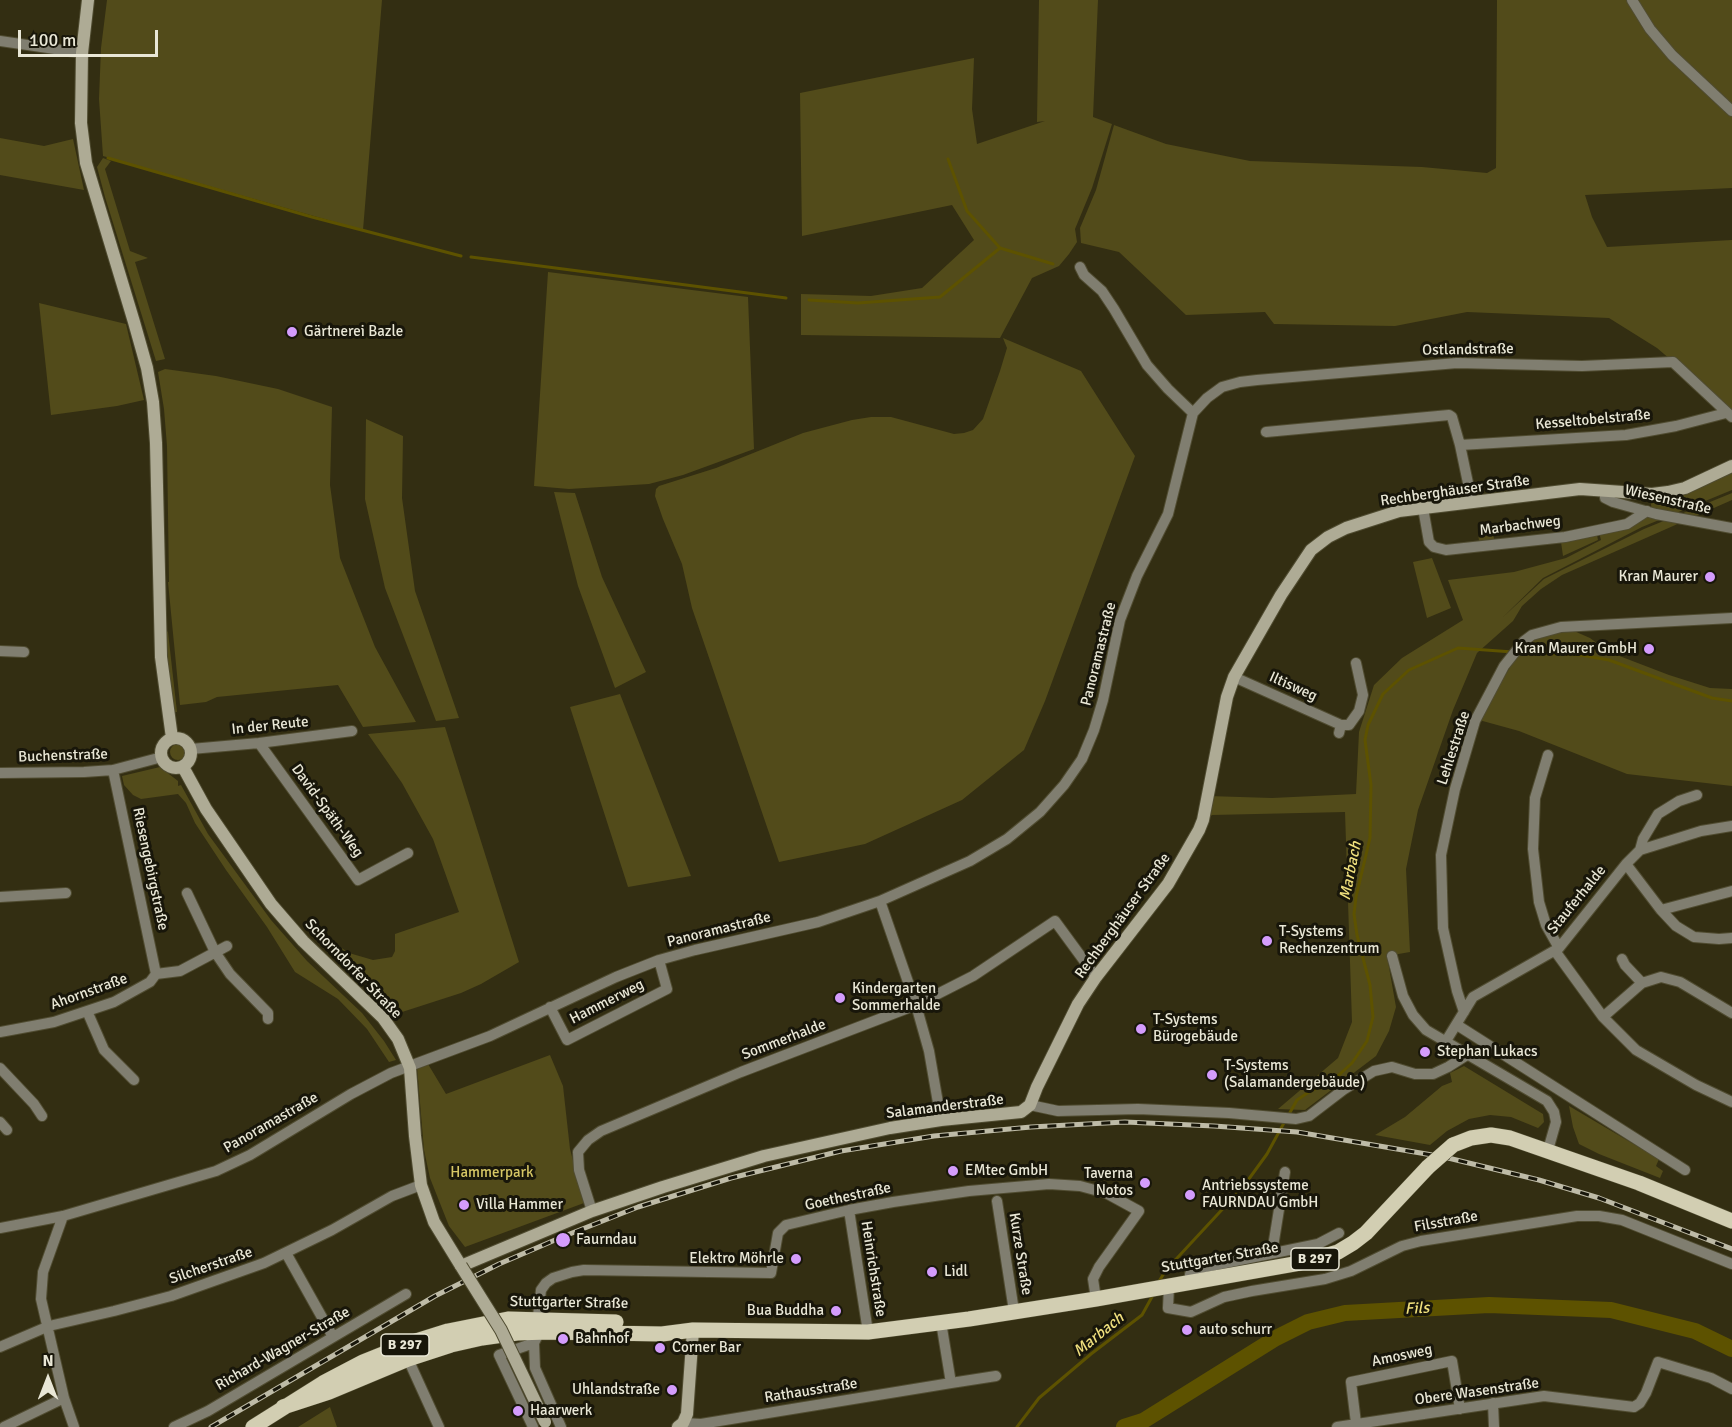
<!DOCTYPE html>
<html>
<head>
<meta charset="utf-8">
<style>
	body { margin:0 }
	#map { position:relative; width:1732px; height:1427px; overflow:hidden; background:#332e12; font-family:Signika,sans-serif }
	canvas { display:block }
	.north { position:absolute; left:18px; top:1349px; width:60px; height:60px; -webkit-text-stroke:4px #18160a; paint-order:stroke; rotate:0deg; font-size:16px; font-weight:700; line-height:24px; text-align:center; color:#e9e7d6 }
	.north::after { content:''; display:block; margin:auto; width:21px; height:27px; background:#e9e7d6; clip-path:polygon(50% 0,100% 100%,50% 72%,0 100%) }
	.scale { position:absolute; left:18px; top:30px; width:140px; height:27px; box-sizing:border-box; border:3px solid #e9e7d6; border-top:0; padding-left:8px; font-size:18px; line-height:21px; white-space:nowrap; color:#e9e7d6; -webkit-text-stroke:4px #18160a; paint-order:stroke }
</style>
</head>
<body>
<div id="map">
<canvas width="1732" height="1427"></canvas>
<div class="north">N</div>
<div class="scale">100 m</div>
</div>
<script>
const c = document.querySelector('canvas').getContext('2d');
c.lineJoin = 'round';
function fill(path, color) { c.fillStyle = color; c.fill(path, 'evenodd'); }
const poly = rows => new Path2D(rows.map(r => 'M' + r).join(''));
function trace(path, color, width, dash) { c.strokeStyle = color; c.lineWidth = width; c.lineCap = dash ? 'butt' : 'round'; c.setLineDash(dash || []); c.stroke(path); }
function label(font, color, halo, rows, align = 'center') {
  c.font = font + ' Signika,sans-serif'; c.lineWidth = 6; c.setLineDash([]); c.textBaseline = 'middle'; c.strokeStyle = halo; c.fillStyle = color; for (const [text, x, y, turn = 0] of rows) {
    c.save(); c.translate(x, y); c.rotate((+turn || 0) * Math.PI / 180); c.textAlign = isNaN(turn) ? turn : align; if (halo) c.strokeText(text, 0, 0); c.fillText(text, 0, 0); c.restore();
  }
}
fill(poly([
	[107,0,382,0,363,230,103,156,99,99,101,48],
	[1039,0,1098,0,1093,117,1112,124,1092,188,1075,229,1077,242,1069,254,1059,266,1032,278,1000,338,801,335,801,294,871,296,922,288,974,240,952,205,802,236,800,93,974,58,972,109,977,144,1045,121,1037,122],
	[1497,0,1629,0,1732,115,1732,188,1585,195,1592,217,1607,247,1732,240,1732,412,1657,348,1609,318,1467,312,1395,326,1274,324,1265,312,1186,315,1119,252,1081,243,1080,228,1096,190,1114,125,1166,144,1250,161,1422,167,1487,173,1496,168],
	[1635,0,1732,0,1732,108,1652,28],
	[0,138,44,146,73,139,84,190,0,175],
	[103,158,111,161,105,169,130,251,148,258,135,262,165,359,156,361,105,197,97,167],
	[548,272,748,297,754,449,683,475,649,484,569,489,534,486],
	[39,303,126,324,144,400,117,406,51,415],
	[1003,338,1081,371,1135,456,1045,701,1024,750,962,800,865,844,779,862,692,608,682,564,663,519,655,496,656,489,659,486,716,468,803,433,852,420,871,417,891,417,954,434,964,433,973,430,983,419,1000,371,1007,348],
	[165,369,216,376,278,389,332,407,330,485,340,558,375,647,416,722,363,727,338,685,217,697,206,702,180,705,168,582,169,582,167,446,164,409,158,372],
	[366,419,403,436,402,498,415,591,459,718,436,721,385,588,365,499],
	[1732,472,1732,490,1642,527,1543,578,1502,618,1544,579,1644,529,1732,493,1732,500,1562,575,1541,589,1522,606,1513,621,1477,653,1453,710,1418,810,1406,869,1410,952,1387,956,1396,1007,1389,1031,1376,1056,1305,1110,1278,1109,1338,1058,1352,1022,1345,812,1212,815,1199,830,1208,796,1272,798,1356,794,1359,732,1374,685,1402,658,1463,620,1448,580,1514,572,1566,558,1601,540,1599,532,1652,510,1650,499],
	[554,492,575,493,602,577,646,672,615,688,578,586],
	[1493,530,1494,539,1479,541,1478,532],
	[1597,535,1598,540,1563,556,1561,542],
	[1432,558,1451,608,1427,618,1413,562],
	[165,629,168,632,177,712,175,712,171,695],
	[1574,631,1590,638,1609,652,1669,675,1710,688,1732,689,1732,786,1627,774,1519,731,1479,720,1512,664,1534,639,1561,632],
	[620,694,691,876,628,887,570,707],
	[445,727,519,962,481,984,461,993,399,1013,396,1008,392,1014,379,996,305,928,317,931,349,953,373,960,392,957,395,951,395,934,459,912,433,839,402,783,368,734],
	'170 752a8 8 0 1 1 16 0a8 8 0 1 1-16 0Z',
	[160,767,178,781,178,786,181,785,208,834,271,920,307,961,362,1013,384,1041,396,1060,389,1062,367,1029,338,999,295,972,267,927,226,870,195,823,186,803,178,794,141,799,133,795,124,785,122,776],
	[550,1055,563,1086,570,1149,584,1203,465,1247,449,1226,430,1178,424,1150,417,1067,428,1064,446,1094],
	[1464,1066,1543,1114,1544,1122,1538,1128,1511,1117,1490,1115,1469,1119,1447,1131,1430,1145,1375,1135,1405,1117,1442,1086,1452,1082,1450,1073],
	[1569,1106,1659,1159,1656,1166,1663,1171,1660,1178,1599,1154,1579,1144,1573,1127],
	[330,1407,337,1427,298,1427]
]), '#524b1a');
trace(poly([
	[108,158,312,217,461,256],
	[948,159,967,211,1000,248],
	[471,257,786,298],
	[809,300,858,303,940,297,1000,248,1053,264],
	[1519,652,1580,655,1609,660,1712,698,1732,701],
	[1288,1116,1297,1100,1312,1090,1330,1083,1352,1063,1367,1041,1373,1017,1370,985,1357,935,1354,914,1356,897,1370,838,1371,785,1365,740,1368,725,1383,694,1409,670,1458,648,1513,652],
	[1158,1283,1166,1270,1243,1187,1267,1154,1285,1121],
	[1017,1427,1039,1398,1091,1354,1142,1315,1153,1295]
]), '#5d5200', 3);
trace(poly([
	[1124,1427,1143,1421,1276,1338,1308,1322,1345,1313,1489,1305,1611,1310,1695,1331,1732,1349]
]), '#5d5200', 16);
const street = poly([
	[1632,0,1650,29,1672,55,1732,111],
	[0,41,82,53],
	[1080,267,1084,275,1102,291,1114,309,1147,365,1168,389,1193,413],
	[1266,432,1449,415,1452,417,1460,445,1472,502],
	[1460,445,1626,435,1676,426,1726,413],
	[1605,490,1605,498,1613,502,1656,514,1732,528],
	[1423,508,1429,542,1434,547,1446,550,1565,537,1627,524,1647,511],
	[0,651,24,652],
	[1234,677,1341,725],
	[1339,733,1341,725,1349,725,1359,711,1363,695,1356,663],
	[259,743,358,880,408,853],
	[191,749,259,743,352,731],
	[1548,755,1535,798,1533,849,1539,902,1546,925,1559,948],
	[113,770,156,974],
	[0,773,84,772,113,770,162,757],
	[1640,850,1701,831,1732,826],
	[1626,864,1661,910,1676,926,1694,937,1719,939,1732,938],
	[187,893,215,952,230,974,268,1013,268,1019],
	[0,897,66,893],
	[880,901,916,1005,929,1051,941,1120],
	[1661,910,1732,891],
	[1555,951,1603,1017,1636,1050,1696,1085,1732,1102],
	[1392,956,1403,996,1413,1015,1426,1030,1547,1101,1554,1112,1556,1122,1548,1150],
	[1622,959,1625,965,1642,983],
	[550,1007,567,1040,667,989,659,960],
	[87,1011,104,1050,134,1080],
	[1464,1012,1457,991,1443,928,1441,855,1455,789,1475,721,1504,666,1524,641,1532,635,1561,627,1732,618],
	[1603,1017,1642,983,1661,977,1680,982,1732,1013],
	[1457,1025,1685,1170],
	[0,1032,54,1022,114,1002,150,982,156,974,180,971,227,946],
	[1446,1041,1473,997,1559,948,1626,864,1640,850,1643,839,1658,814,1679,801,1697,795],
	[0,1068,34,1104,42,1116],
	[1030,1105,1058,1111,1138,1109,1229,1113,1296,1119,1309,1116,1343,1090,1374,1071,1392,1067,1415,1074,1433,1074,1448,1067,1467,1055],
	[0,1122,7,1130],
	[997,1201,1014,1311],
	[849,1210,868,1332],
	[592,1211,579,1170,578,1152,588,1140,601,1131,741,1072,916,1005,973,976,1055,921,1096,977],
	[63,1216,43,1272,41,1299,64,1398,74,1427],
	[0,1228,63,1216,216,1171,250,1155,351,1094,391,1073,490,1036,616,977,659,960,695,950,818,922,880,901,970,861,1007,839,1040,812,1064,785,1082,759,1094,730,1103,700,1120,620,1137,576,1168,514,1193,413,1207,398,1222,387,1240,382,1257,380,1457,363,1582,366,1673,362,1732,417],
	[286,1253,333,1337],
	[1272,1253,1285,1172],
	[1190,1282,1190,1274,1196,1269,1318,1244,1339,1233],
	[1169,1286,1168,1308,1191,1312,1224,1297,1252,1291,1325,1279,1351,1271,1402,1246,1421,1241,1577,1216,1599,1216,1622,1220,1732,1264],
	[941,1322,951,1383,996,1376],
	[0,1347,49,1326,114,1311,171,1296,264,1263,332,1230,392,1196,421,1185],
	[408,1359,439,1427],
	[1493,1403,1494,1427],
	[683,1423,701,1424,951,1383],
	[1356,1423,1351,1382,1452,1361,1460,1409],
	[4,1427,64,1398],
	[174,1427,208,1411,406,1294],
	[533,1427,499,1355,534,1343],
	[561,1427,535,1368,534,1343,539,1333,538,1316,541,1290,546,1283,553,1278,572,1272,584,1270,771,1273,778,1233,786,1225,849,1210,893,1202,969,1191,1049,1184,1080,1186,1106,1193,1139,1211,1099,1267,1093,1279,1096,1299],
	[1337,1427,1544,1396,1634,1407,1640,1403,1646,1393,1658,1362,1711,1378,1732,1389]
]);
const secondary = poly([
	[88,0,82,53,81,123,86,163,134,322,147,368,153,402,156,443,161,657,172,738],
	'161 753a15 15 0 1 1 30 0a15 15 0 1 1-30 0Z',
	[183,767,206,809,271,904,303,941,383,1018,398,1039,410,1068,415,1136,421,1185,434,1222,461,1266,592,1211,663,1187,764,1156,890,1128,941,1120,1021,1112,1030,1105,1037,1087,1078,1004,1096,977,1168,884,1199,830,1203,820,1227,697,1234,677,1281,595,1311,550,1328,537,1346,528,1399,511,1580,489,1652,494,1668,492,1685,488,1732,466],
	[678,1427,683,1423,687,1414,693,1330]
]);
const primary = poly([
	[1453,1145,1471,1138,1491,1135,1510,1138,1639,1183,1732,1221],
	[283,1407,329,1392,408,1359,451,1345,482,1338,517,1333,547,1332,662,1334,693,1330,868,1332,969,1319,1096,1299,1300,1263,1338,1252,1353,1243,1366,1233,1428,1167],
	[253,1427,323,1383,363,1362,413,1342,448,1331,508,1319,616,1322]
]);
trace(street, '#504c31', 12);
trace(secondary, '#504c31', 14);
trace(primary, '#504c31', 16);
trace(street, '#807e70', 10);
trace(secondary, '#aeab95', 12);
trace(primary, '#d2ceb2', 15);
const rail = poly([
	[211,1427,435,1296,499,1264,562,1237,638,1207,731,1178,841,1151,934,1136,1031,1127,1125,1122,1214,1126,1297,1132,1444,1157,1539,1180,1599,1198,1732,1249]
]);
trace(rail, '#bebba7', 5);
trace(rail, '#18160a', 3, [9]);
const secondaryBridge = poly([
	[461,1266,501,1330,545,1422]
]);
const primaryBridge = poly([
	[1428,1167,1453,1145]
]);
trace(secondaryBridge, '#504c31', 14, []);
trace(primaryBridge, '#504c31', 16, []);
trace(secondaryBridge, '#aeab95', 12);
trace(primaryBridge, '#d2ceb2', 15);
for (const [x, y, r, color] of [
	[292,332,6,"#d49cfc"],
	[1710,577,6,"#d49cfc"],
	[1649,649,6,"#d49cfc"],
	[1267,941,6,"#d49cfc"],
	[840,998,6,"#d49cfc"],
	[1141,1029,6,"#d49cfc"],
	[1425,1052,6,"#d49cfc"],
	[1212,1075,6,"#d49cfc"],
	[953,1171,6,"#d49cfc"],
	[1145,1183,6,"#d49cfc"],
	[1190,1195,6,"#d49cfc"],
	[464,1205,6,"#d49cfc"],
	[563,1240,8,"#d49cfc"],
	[796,1259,6,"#d49cfc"],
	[932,1272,6,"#d49cfc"],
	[836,1311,6,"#d49cfc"],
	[1187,1330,6,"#d49cfc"],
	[563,1339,6,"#d49cfc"],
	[660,1348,6,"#d49cfc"],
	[672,1390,6,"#d49cfc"],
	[518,1411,6,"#d49cfc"]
]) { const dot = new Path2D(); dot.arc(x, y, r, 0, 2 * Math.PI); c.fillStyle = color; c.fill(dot); trace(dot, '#18160a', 2); }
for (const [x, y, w] of [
	[1315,1259,48],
	[405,1345,48]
]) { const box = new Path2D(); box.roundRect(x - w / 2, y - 11, w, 22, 4.5); c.fillStyle = '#18160a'; c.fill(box); trace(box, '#e9e7d6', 1.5); }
label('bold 14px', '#e9e7d6', null, [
	["B 297",1315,1259],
	["B 297",405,1345]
]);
label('15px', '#e9e7d6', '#18160a', [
	["Gärtnerei Bazle",304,332],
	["Kran Maurer",1698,577,"right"],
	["Kran Maurer GmbH",1637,649,"right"],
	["T-Systems",1279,932],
	["Rechenzentrum",1279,949],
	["Kindergarten",852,989],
	["Sommerhalde",852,1006],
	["T-Systems",1153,1020],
	["Bürogebäude",1153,1037],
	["Stephan Lukacs",1437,1052],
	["T-Systems",1224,1066],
	["(Salamandergebäude)",1224,1083],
	["EMtec GmbH",965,1171],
	["Taverna",1133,1174,"right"],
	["Notos",1133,1191,"right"],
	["Antriebssysteme",1202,1186],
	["FAURNDAU GmbH",1202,1203],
	["Villa Hammer",476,1205],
	["Faurndau",576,1240],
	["Elektro Möhrle",784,1259,"right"],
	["Lidl",944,1272],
	["Bua Buddha",824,1311,"right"],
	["auto schurr",1199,1330],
	["Bahnhof",575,1339],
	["Corner Bar",672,1348],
	["Uhlandstraße",660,1390,"right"],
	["Haarwerk",530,1411]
], 'left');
label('15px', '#e9e7d6', '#18160a', [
	["Ostlandstraße",1468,350,-1],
	["Kesseltobelstraße",1593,420,-5],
	["Rechberghäuser Straße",1455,491,-8],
	["Wiesenstraße",1668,500,13],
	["Marbachweg",1520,526,-7],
	["Panoramastraße",1099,654,-76],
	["Iltisweg",1293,687,24],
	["In der Reute",270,726,-6],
	["Lehlestraße",1454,748,-72],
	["Buchenstraße",63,756,-2],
	["David-Späth-Weg",327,811,54],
	["Riesengebirgstraße",150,869,78],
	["Stauferhalde",1577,900,-51],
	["Rechberghäuser Straße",1123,916,-54],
	["Panoramastraße",719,930,-14],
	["Schorndorfer Straße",353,969,46],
	["Ahornstraße",89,992,-20],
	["Hammerweg",607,1002,-27],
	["Sommerhalde",784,1040,-21],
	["Salamanderstraße",945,1107,-7],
	["Panoramastraße",271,1123,-30],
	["Goethestraße",848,1197,-12],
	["Filsstraße",1446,1222,-10],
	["Kurze Straße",1020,1254,81],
	["Stuttgarter Straße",1220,1258,-10],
	["Silcherstraße",211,1266,-19],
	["Heinrichstraße",873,1269,81],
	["Stuttgarter Straße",569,1303,1],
	["Richard-Wagner-Straße",283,1349,-30],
	["Amosweg",1402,1356,-12],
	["Rathausstraße",811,1391,-9],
	["Obere Wasenstraße",1477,1392,-8]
]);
label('15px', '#d7c765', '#18160a', [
	["Hammerpark",492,1173]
]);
label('italic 16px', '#efdf7d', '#18160a', [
	["Marbach",1351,871,-79],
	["Fils",1417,1309,-3],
	["Marbach",1099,1335,-39]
]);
</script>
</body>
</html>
